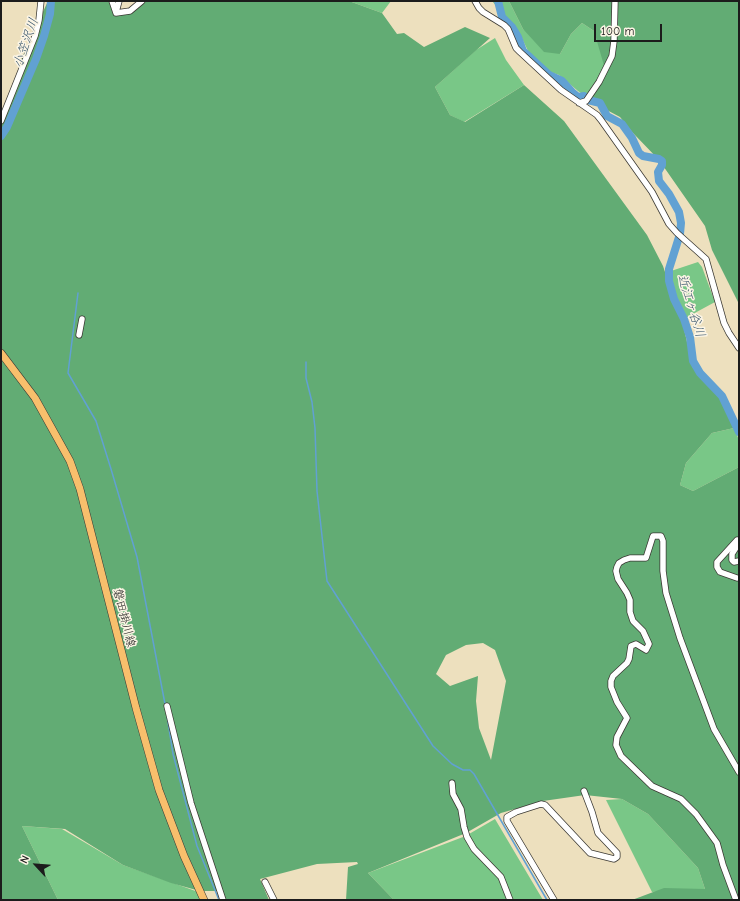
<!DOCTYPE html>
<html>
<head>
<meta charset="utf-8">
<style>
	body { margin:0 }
	#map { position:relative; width:740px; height:901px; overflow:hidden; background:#ede0be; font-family:"Comic Neue",sans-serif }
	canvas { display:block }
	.frame { position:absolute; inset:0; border:2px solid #1c1c1c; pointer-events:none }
	.north { position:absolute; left:16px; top:845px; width:40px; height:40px; -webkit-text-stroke:3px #fcf5e5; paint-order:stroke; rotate:296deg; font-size:11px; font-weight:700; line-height:16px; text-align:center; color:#1c1c1c }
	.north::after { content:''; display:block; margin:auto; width:14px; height:18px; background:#1c1c1c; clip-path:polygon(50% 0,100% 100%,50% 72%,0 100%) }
	.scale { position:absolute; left:594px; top:24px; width:68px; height:18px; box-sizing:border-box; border:2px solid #1c1c1c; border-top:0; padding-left:5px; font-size:12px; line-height:14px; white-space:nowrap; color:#1c1c1c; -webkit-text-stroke:3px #fcf5e5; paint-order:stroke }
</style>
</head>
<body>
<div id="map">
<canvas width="740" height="901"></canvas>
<div class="frame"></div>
<div class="north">N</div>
<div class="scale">100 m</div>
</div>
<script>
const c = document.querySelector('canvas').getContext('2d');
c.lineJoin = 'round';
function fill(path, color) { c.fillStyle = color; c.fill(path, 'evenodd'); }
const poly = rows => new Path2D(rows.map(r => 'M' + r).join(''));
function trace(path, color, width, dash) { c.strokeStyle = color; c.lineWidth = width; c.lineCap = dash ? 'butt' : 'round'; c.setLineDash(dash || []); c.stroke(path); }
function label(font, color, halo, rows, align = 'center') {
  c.font = font + ' "Comic Neue","Klee One",sans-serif'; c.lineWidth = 3; c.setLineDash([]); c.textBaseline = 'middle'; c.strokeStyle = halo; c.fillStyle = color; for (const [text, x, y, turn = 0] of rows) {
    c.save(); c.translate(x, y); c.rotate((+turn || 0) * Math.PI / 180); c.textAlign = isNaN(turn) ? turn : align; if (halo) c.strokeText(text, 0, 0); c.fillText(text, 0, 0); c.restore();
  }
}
fill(poly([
	[349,1,391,1,382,13],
	[492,1,509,1,523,29,560,54,571,34,582,23,594,31,607,67,588,98,578,91,559,75,548,71,528,51,520,34],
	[495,38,506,60,524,85,464,122,450,115,435,87,476,50],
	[698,262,702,267,715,302,680,321,665,273],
	[734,428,739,440,739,467,693,491,680,485,686,463,712,433],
	[622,799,648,814,698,868,705,889,652,892,606,800],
	[495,819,543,900,512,900,497,872,479,855,469,834],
	[22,826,62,829,123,865,201,893,203,900,58,900],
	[463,837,499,879,507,900,394,900,368,873]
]), '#79c787');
fill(poly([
	[48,1,112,1,115,12,129,11,144,1,349,1,382,13,397,34,404,33,424,47,465,27,490,38,435,87,450,115,465,122,524,85,564,121,647,235,663,266,684,329,693,368,716,392,724,405,734,428,712,433,686,463,680,485,693,491,739,467,739,900,632,900,664,888,705,889,698,868,648,814,622,799,585,795,543,801,501,813,466,833,368,873,394,900,346,900,348,867,358,864,357,862,317,864,260,879,269,900,224,900,220,891,200,891,171,883,123,865,65,829,22,826,58,900,1,900,1,120,19,69,21,60],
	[483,643,495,650,506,681,491,760,479,728,476,701,478,676,450,686,436,674,446,655,466,645],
	[509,1,739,1,739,304,712,250,705,226,659,160,633,133,620,117,603,108,590,95,605,69,594,31,582,23,571,34,560,54,544,52,523,29]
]), '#62ac74');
trace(poly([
	[78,293,68,373,96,421,111,469,137,557,165,704],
	[306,362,306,378,312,402,315,428,317,491,327,581,433,746,452,764,463,770,470,770,474,774,547,900],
	[167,716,173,754,197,846,219,900]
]), '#61a1d3', 1.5);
trace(poly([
	[498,1,502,17,512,27,518,37,523,51,549,75,562,81,572,92,578,97,584,96,588,100,600,103,607,116,622,124,632,138,639,153,643,156,659,159,662,161,662,165,658,172,659,181,669,194,679,212,681,223,680,234,669,269,669,281,674,299,684,319,690,337,693,361,700,373,722,396,739,432],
	[1,136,7,127,36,59,44,36,50,14,51,1]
]), '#61a1d3', 8);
const minor = poly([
	[112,1,116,13],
	[475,1,479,8,483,12,504,25,508,29,516,48,520,52,561,90,597,115,601,120,652,192,669,224,677,233,706,259,724,323,729,333,739,348],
	[116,12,119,1],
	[116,13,130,11,142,1],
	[579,103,586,101,599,82,612,56,614,41,615,1],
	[1,121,35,36,39,20,41,1],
	[79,335,82,319],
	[739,543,732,554,732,560,734,562,739,561],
	[737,578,720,572,717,567,717,562,737,540,739,540],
	[167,706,191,803,223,900],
	[452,783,453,794,461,809,464,827,467,837,474,849,501,877,510,900],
	[265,882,274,900],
	[554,900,507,821,507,817,516,812,541,804,545,805,590,853,614,859,617,857,617,853,598,833,592,812,584,791],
	[736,900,723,865,717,843,696,814,681,799,652,786,621,756,616,745,617,737,627,718,617,702,611,687,611,681,613,676,627,663,629,659,631,646,636,644,646,650,649,644,643,631,633,621,630,612,630,600,627,593,618,579,616,571,617,567,619,563,624,560,630,558,646,558,653,536,661,536,663,541,663,571,666,593,680,638,714,729,739,772]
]);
const major = poly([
	[1,353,35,398,70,461,80,489,136,708,159,790,184,856,204,900]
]);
trace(minor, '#3b3934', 7);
trace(major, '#3b3934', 8);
trace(minor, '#fff', 5.5);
trace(major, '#f8bf6c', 7);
label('12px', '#1c1c1c', '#fcf5e5', [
	["磐田掛川線",124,618,76]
]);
label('italic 13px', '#3b586e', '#fcf5e5', [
	["小笠沢川",26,43,-71],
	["近江ヶ谷川",691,306,73]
]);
</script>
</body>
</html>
